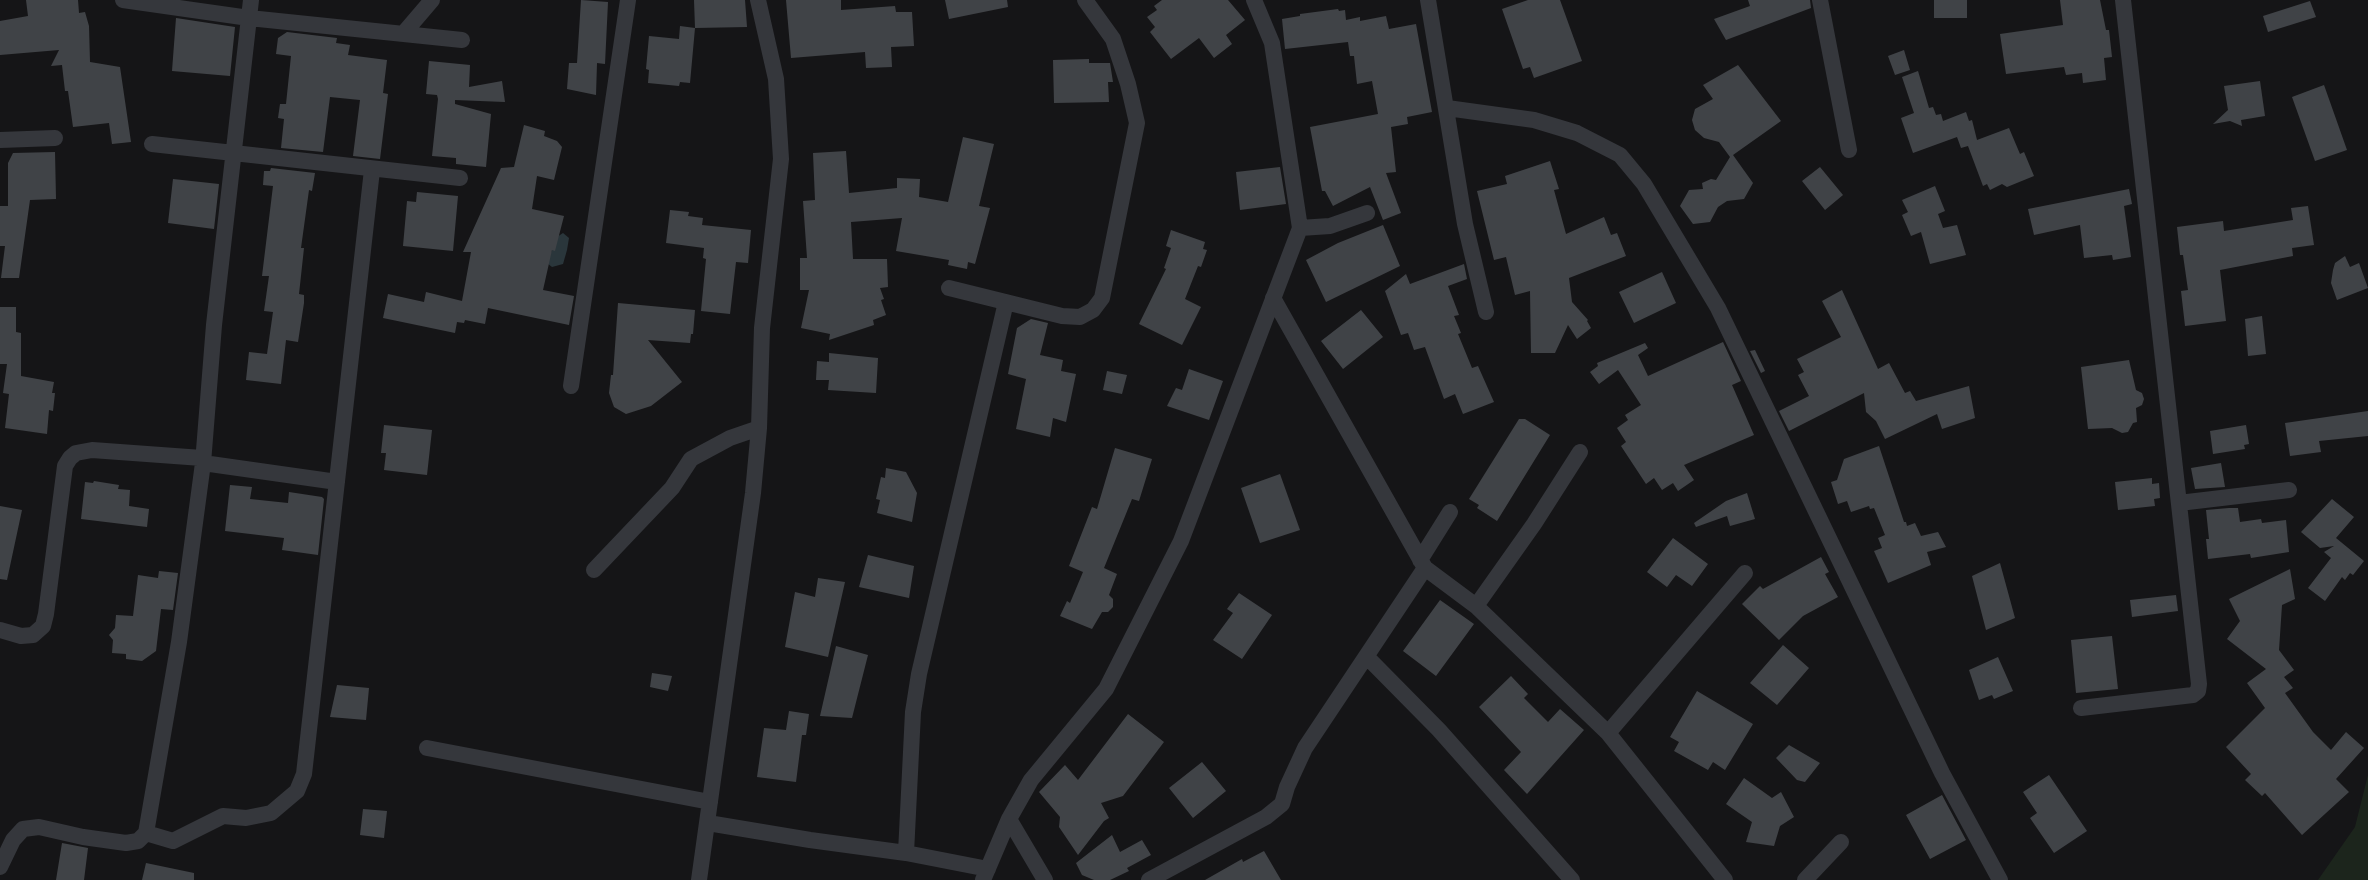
<!DOCTYPE html>
<html>
<head>
<meta charset="utf-8">
<style>
	body { margin:0 }
	canvas { display:block; background:#151517 }
</style>
</head>
<body>
<canvas width="2368" height="880"></canvas>
<script>
const c = document.querySelector('canvas').getContext('2d');
c.lineJoin = 'round';
function fill(path, color) { c.fillStyle = color; c.fill(path, 'evenodd'); }
const poly = rows => new Path2D(rows.map(r => 'M' + r).join(''));
function trace(path, color, width, dash) { c.strokeStyle = color; c.lineWidth = width; c.lineCap = dash ? 'butt' : 'round'; c.setLineDash(dash || []); c.stroke(path); }
fill(poly([
	[2368,775,2368,880,2318,880,2355,827]
]), '#1c251c');
fill(poly([
	[563,233,569,238,567,250,563,264,552,267,547,263,557,237]
]), '#2a363b');
fill(poly([
	[26,0,78,0,79,13,85,12,89,26,90,62,120,67,131,142,112,144,109,123,73,127,68,91,65,91,62,65,51,66,59,50,0,55,0,21,28,16],
	[581,0,608,2,605,64,597,63,596,95,567,89,569,63,577,63],
	[694,0,745,0,747,27,695,28,690,83,680,82,679,86,648,83,649,70,646,69,649,36,679,39,680,26,695,28],
	[786,0,841,0,841,10,895,6,896,12,912,12,914,46,891,47,892,67,866,68,865,52,791,58],
	[945,0,1007,0,1008,7,949,19],
	[1162,0,1228,0,1245,20,1226,35,1232,44,1214,58,1199,38,1171,59,1150,32,1155,27,1147,17,1157,10,1154,6],
	[1528,0,1560,0,1582,61,1534,78,1530,67,1523,69,1502,9],
	[1748,0,1810,0,1811,8,1726,40,1714,19,1750,6],
	[1934,0,1967,0,1967,18,1934,18],
	[2060,0,2100,0,2106,30,2109,30,2112,57,2104,58,2106,80,2083,83,2082,73,2066,75,2064,67,2006,74,2000,34,2063,25],
	[2310,1,2316,17,2268,32,2263,16],
	[1338,9,1339,11,1345,10,1346,20,1360,17,1360,21,1386,16,1389,29,1416,24,1432,112,1407,117,1408,124,1391,127,1396,172,1386,173,1401,213,1383,220,1370,187,1333,206,1325,191,1322,191,1310,127,1378,114,1372,81,1357,84,1354,56,1350,56,1348,42,1285,49,1282,19,1300,16,1300,14],
	[176,18,235,27,230,76,172,71],
	[287,32,337,38,336,43,350,45,348,55,387,60,383,93,388,94,380,159,353,156,360,100,330,97,323,152,281,148,284,119,278,118,280,104,286,104,291,56,276,54,278,38],
	[1904,50,1910,70,1895,75,1888,56],
	[1089,59,1089,63,1110,63,1113,82,1108,82,1109,102,1054,103,1053,60],
	[429,61,470,65,469,87,502,81,505,102,455,100,455,104,491,114,486,167,456,164,456,158,432,156,438,99,437,95,426,94],
	[1738,65,1781,121,1733,155,1753,183,1744,199,1727,201,1718,207,1710,222,1693,224,1680,206,1689,190,1703,189,1702,183,1711,179,1716,180,1730,157,1719,142,1704,138,1695,130,1692,120,1695,109,1713,99,1703,85],
	[1918,71,1929,108,1933,107,1936,115,1941,114,1943,121,1966,112,1969,121,1972,120,1977,140,2009,128,2020,154,2024,152,2034,176,2007,187,2002,184,1990,190,1987,184,1983,186,1968,146,1961,148,1957,137,1913,153,1901,118,1914,113,1902,77],
	[2260,81,2265,116,2241,120,2242,126,2230,121,2213,124,2228,110,2224,86],
	[2324,85,2347,150,2315,161,2292,97],
	[524,125,545,131,544,136,557,141,562,147,554,180,537,176,532,209,564,216,555,251,552,250,543,290,574,296,569,325,488,308,485,324,465,320,464,323,457,322,455,333,383,318,388,294,424,302,426,292,462,301,471,252,463,252,501,168,514,167],
	[963,137,994,144,979,206,990,208,975,264,968,262,967,269,948,265,949,260,896,251,902,218,851,222,853,259,887,259,888,287,880,288,884,299,881,300,886,315,873,320,874,325,829,340,830,334,801,328,809,290,800,290,800,258,807,258,803,201,815,200,813,153,846,151,849,193,897,188,897,178,920,179,919,197,948,202],
	[55,152,56,199,30,200,19,278,1,278,5,246,0,246,0,206,8,206,8,163,13,153],
	[1550,161,1559,189,1554,190,1566,234,1604,217,1611,235,1617,233,1626,256,1569,278,1572,302,1588,320,1587,321,1591,328,1577,339,1568,325,1555,353,1531,353,1530,291,1515,295,1506,257,1494,260,1477,191,1507,184,1505,176],
	[1280,167,1286,204,1240,210,1236,172],
	[1820,167,1843,195,1825,210,1802,181],
	[271,168,315,173,312,191,309,190,301,248,304,248,299,294,304,295,304,303,298,342,286,340,281,384,246,380,249,352,267,354,273,312,264,311,269,276,262,276,273,186,263,185,264,171,270,171],
	[173,179,219,184,214,229,168,223],
	[1935,186,1945,211,1938,214,1943,228,1957,225,1966,255,1930,264,1921,232,1911,236,1902,215,1908,212,1902,200],
	[2129,189,2132,204,2124,206,2131,257,2113,260,2112,255,2084,258,2080,225,2034,235,2028,209],
	[417,192,458,196,453,251,403,246,407,201,416,202],
	[2308,206,2314,245,2292,248,2293,256,2220,270,2226,321,2185,326,2181,291,2188,290,2183,255,2180,255,2177,227,2223,221,2224,231,2293,220,2291,208],
	[670,210,689,212,688,216,703,218,702,225,751,230,748,263,736,262,730,314,701,311,706,259,703,258,704,248,666,243],
	[1383,225,1400,266,1326,302,1306,260,1338,243],
	[1171,230,1205,242,1203,249,1207,250,1201,267,1198,266,1185,299,1201,307,1182,345,1139,324,1166,269,1164,268,1171,248,1166,246],
	[2345,256,2350,267,2359,263,2368,288,2337,300,2331,283,2333,270,2335,263],
	[1464,264,1467,279,1448,286,1459,315,1454,316,1461,333,1458,334,1472,368,1478,366,1494,402,1463,414,1455,394,1444,399,1425,347,1414,350,1408,333,1401,335,1385,291,1406,274,1410,284],
	[1662,272,1676,303,1634,323,1619,292],
	[1842,290,1878,369,1889,363,1905,393,1910,391,1916,401,1969,386,1975,418,1942,429,1937,414,1885,439,1876,421,1866,412,1864,393,1789,431,1779,411,1809,396,1798,375,1804,372,1797,359,1841,337,1822,301],
	[618,303,695,310,693,334,691,334,690,343,648,340,682,382,651,406,626,414,614,407,609,393,611,375,613,375],
	[0,307,16,307,16,332,21,333,21,376,54,382,52,393,55,393,53,411,49,410,47,434,5,428,9,394,3,393,7,364,0,364],
	[1361,310,1383,337,1343,369,1321,341],
	[2262,316,2266,354,2248,356,2245,319],
	[1031,319,1048,323,1040,355,1063,360,1061,371,1076,374,1066,422,1053,418,1050,437,1016,429,1026,379,1008,374,1017,328],
	[1723,342,1741,381,1732,385,1754,435,1684,465,1694,480,1678,491,1673,483,1662,490,1654,478,1646,484,1621,446,1626,442,1617,428,1628,420,1625,415,1641,405,1618,370,1599,384,1590,372,1598,366,1597,363,1645,343,1648,348,1638,355,1648,376],
	[1755,350,1765,371,1761,373,1750,351],
	[829,353,878,358,876,393,828,390,829,380,816,380,817,361,829,362],
	[2129,360,2136,390,2142,393,2144,399,2142,405,2136,408,2137,422,2133,423,2128,432,2122,433,2112,428,2088,429,2081,367],
	[1189,369,1223,381,1209,420,1167,406,1176,388,1182,390],
	[1107,371,1127,375,1122,394,1103,390],
	[2368,411,2368,436,2319,441,2321,452,2290,456,2285,423],
	[1519,419,1525,419,1550,435,1497,521,1477,508,1479,505,1469,499],
	[384,425,432,430,427,475,384,470,386,453,381,453],
	[2246,425,2249,444,2244,445,2245,449,2213,454,2210,431],
	[1879,446,1904,522,1906,522,1907,526,1915,523,1921,536,1938,532,1946,547,1927,552,1931,565,1888,583,1874,551,1882,548,1878,538,1885,535,1874,508,1870,509,1869,506,1851,512,1847,501,1838,504,1831,482,1837,480,1844,459],
	[1115,448,1152,459,1139,501,1132,499,1104,568,1117,574,1109,595,1113,599,1113,607,1108,612,1102,612,1092,629,1060,616,1067,601,1070,603,1083,572,1069,566,1092,507,1097,509],
	[2221,463,2225,487,2195,489,2191,468],
	[886,468,906,472,917,493,912,522,877,513,880,500,876,499,881,477,885,478],
	[1280,474,1300,530,1260,543,1241,488],
	[2152,478,2152,484,2159,483,2160,498,2154,499,2155,506,2118,510,2115,482],
	[94,481,119,485,118,489,130,490,129,506,149,509,147,527,81,519,85,482,93,483],
	[230,485,252,487,250,499,288,503,289,492,322,497,324,499,318,555,282,550,284,538,225,531],
	[1747,493,1755,519,1730,526,1727,516,1696,527,1694,523,1726,501],
	[2332,499,2354,517,2336,538,2364,561,2353,575,2350,573,2345,580,2342,577,2325,601,2308,588,2331,558,2324,552,2334,546,2320,548,2301,532],
	[0,506,22,510,7,580,0,579],
	[2229,508,2238,508,2240,522,2261,519,2262,523,2286,520,2289,552,2251,558,2250,554,2208,559,2206,539,2209,539,2206,510],
	[1673,538,1708,564,1692,586,1676,575,1667,587,1647,572],
	[868,555,914,566,909,598,859,587],
	[1821,557,1829,572,1825,574,1838,597,1803,616,1779,640,1742,604,1760,586,1763,589],
	[2000,563,2015,618,1986,630,1972,576],
	[2290,569,2295,599,2282,605,2279,650,2294,670,2284,677,2293,688,2285,693,2313,732,2331,750,2346,732,2364,748,2336,779,2349,792,2302,835,2265,793,2262,796,2245,780,2251,774,2226,747,2265,708,2247,683,2266,669,2227,639,2240,621,2229,599],
	[159,571,178,573,173,610,161,609,156,651,142,661,126,659,126,654,112,653,113,640,109,635,115,628,116,615,133,616,138,575,158,578],
	[818,578,845,582,828,657,785,647,795,592,815,597],
	[1239,593,1272,615,1242,659,1213,640,1233,613,1227,609],
	[2176,595,2178,611,2132,617,2130,600],
	[1440,600,1474,624,1436,676,1403,651],
	[2112,636,2118,689,2076,693,2071,640],
	[1783,645,1809,668,1777,705,1750,683],
	[836,646,868,655,852,718,820,716],
	[1998,657,2013,691,1994,699,1992,695,1979,700,1969,670],
	[652,673,672,676,668,691,650,687],
	[1511,676,1528,694,1524,698,1548,722,1560,709,1584,730,1527,794,1504,770,1521,752,1479,707],
	[337,685,369,688,366,720,330,717],
	[1697,691,1753,724,1725,770,1713,762,1708,770,1674,751,1679,742,1670,737],
	[789,711,809,714,806,735,802,735,796,782,757,777,764,728,786,730],
	[1128,714,1164,742,1123,796,1101,803,1109,818,1104,821,1078,855,1059,827,1060,817,1039,792,1065,765,1078,780],
	[1789,745,1820,763,1805,782,1797,780,1776,758],
	[1202,762,1226,791,1193,818,1169,788],
	[2049,775,2087,831,2054,853,2030,818,2037,813,2023,792],
	[1744,778,1772,798,1781,792,1794,817,1780,826,1774,846,1746,842,1752,822,1726,804],
	[1942,795,1966,840,1930,859,1906,815],
	[363,809,387,811,384,838,360,835],
	[1112,835,1120,852,1142,840,1151,855,1127,868,1129,871,1110,880,1094,880,1082,875,1076,863],
	[62,843,88,848,84,880,56,880],
	[1264,851,1281,880,1205,880,1242,859,1243,862],
	[146,863,194,873,194,880,142,880]
]), '#404347');
trace(poly([
	[123,0,249,18,462,40],
	[1428,0,1465,224,1486,312],
	[1820,0,1849,150],
	[403,34,432,0],
	[1447,108,1534,120,1577,133,1620,155,1644,184,1718,308,1942,773,2000,880],
	[0,140,55,138],
	[152,144,460,178],
	[1300,228,1330,226,1367,213],
	[949,288,1062,316,1080,317,1093,310,1102,298,1137,123,1128,84,1113,39,1085,0],
	[1273,298,1425,568,1476,606,1608,733,1725,880],
	[571,386,628,0],
	[203,463,337,482],
	[2179,503,2289,490],
	[1420,560,1450,512],
	[594,570,672,488,691,459,730,438,759,428],
	[1476,606,1534,524,1580,452],
	[0,630,21,636,33,635,43,626,46,614,65,466,70,458,76,453,92,450,202,458],
	[1367,657,1439,730,1572,880],
	[2081,708,2193,695,2198,691,2199,684,2123,0],
	[1608,733,1745,573],
	[427,748,710,802],
	[1009,819,1045,880],
	[708,823,810,840,906,853,988,869],
	[146,833,173,841,223,816,246,818,271,813,297,791,304,774,372,170],
	[906,853,913,712,919,674,1006,302],
	[0,867,13,840,23,829,39,827,83,837,126,843,138,841,146,833,179,642,203,463,214,325,251,0],
	[699,880,753,493,759,428,762,328,781,159,776,79,758,0],
	[983,880,1009,819,1031,780,1106,689,1181,541,1300,228,1272,43,1254,0],
	[1149,880,1266,817,1282,804,1287,787,1305,748,1425,568],
	[1805,880,1841,842]
]), '#35373c', 16);
</script>
</body>
</html>
